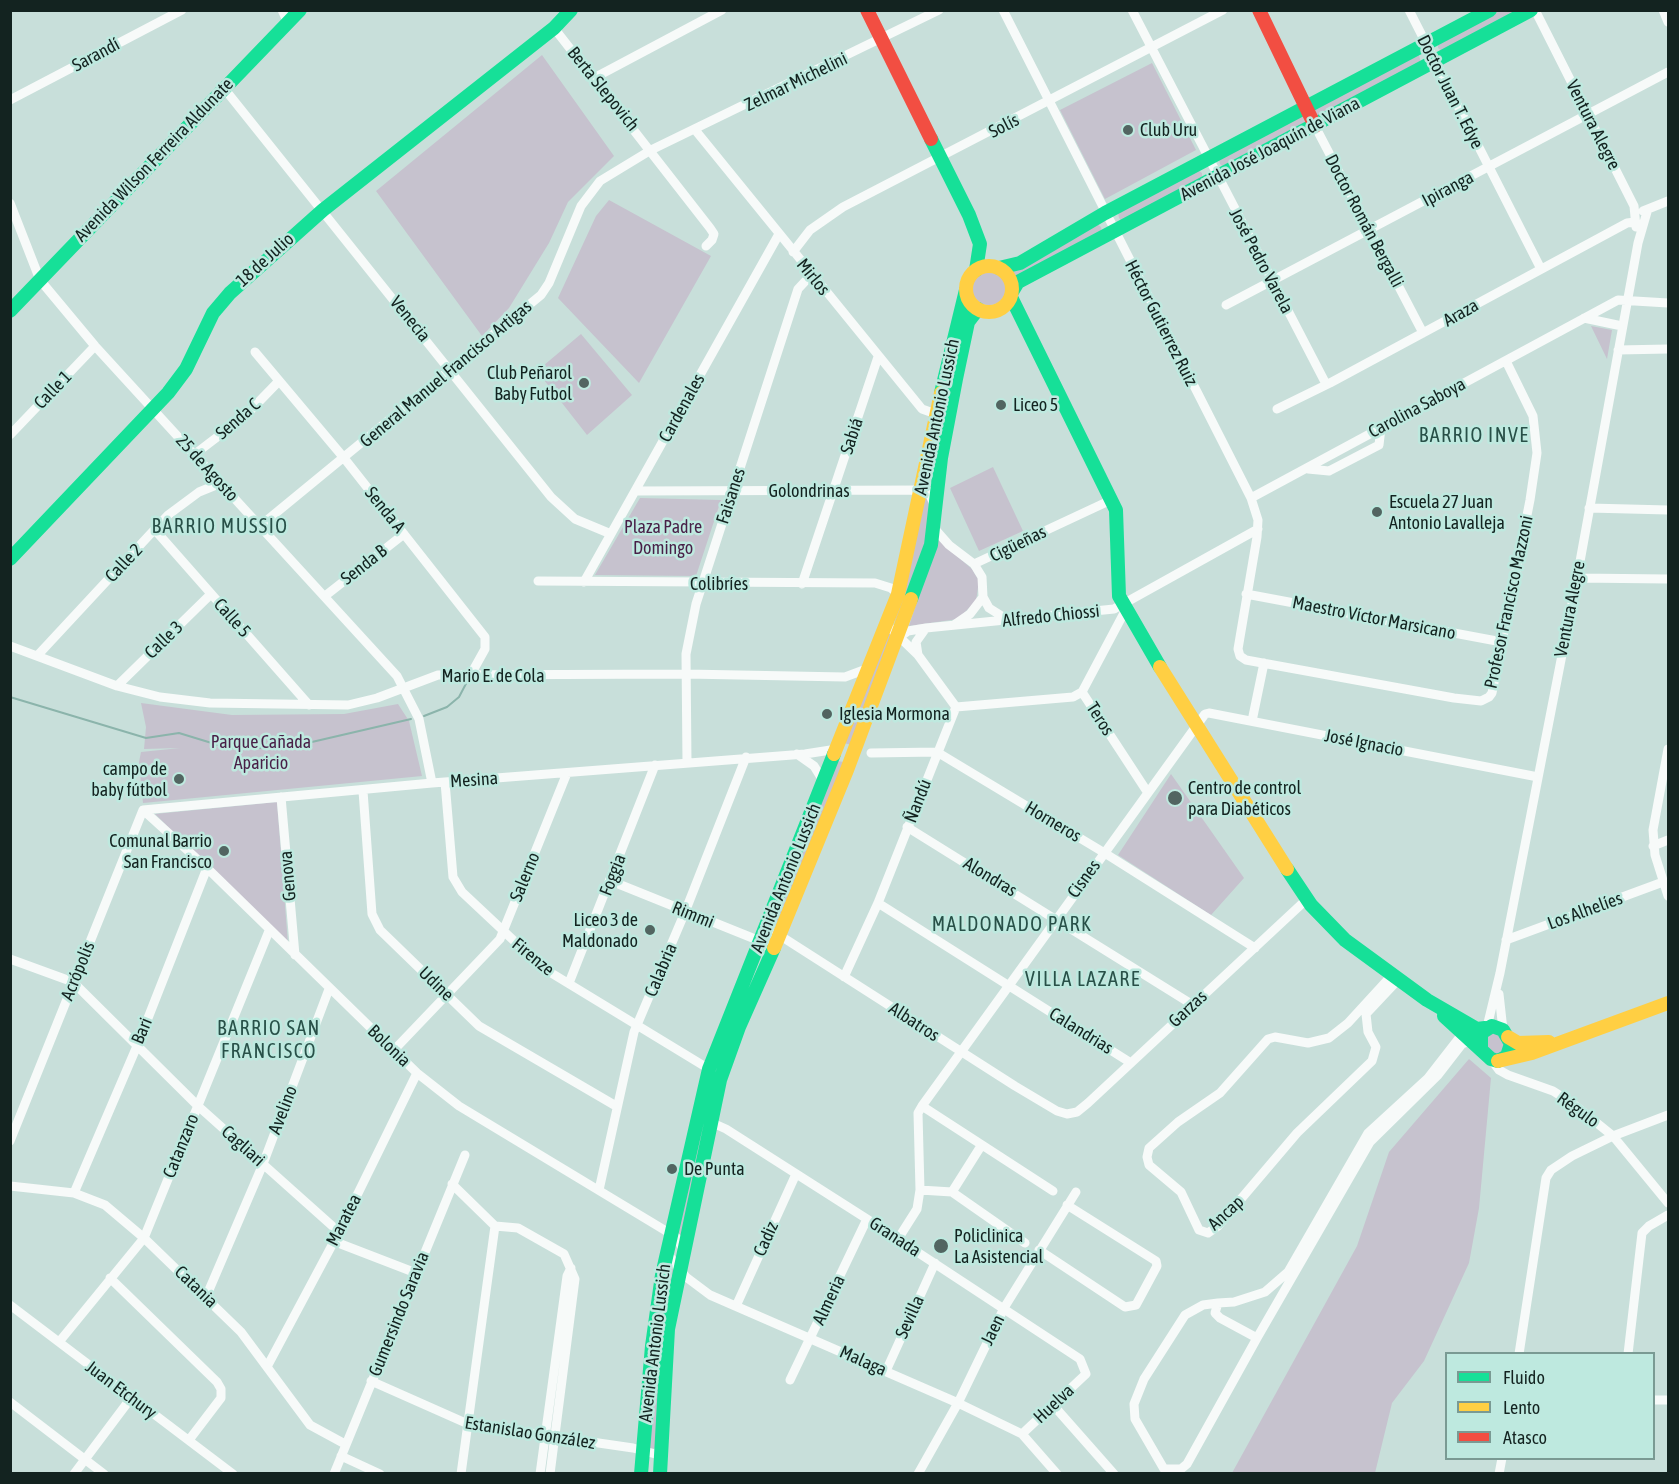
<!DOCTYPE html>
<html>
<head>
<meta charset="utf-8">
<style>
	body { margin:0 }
	#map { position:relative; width:1679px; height:1484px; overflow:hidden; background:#c8dfda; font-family:"Asap Condensed",sans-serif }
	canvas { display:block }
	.frame { position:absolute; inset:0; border:12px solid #132320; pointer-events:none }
	.legend { position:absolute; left:1445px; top:1352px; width:210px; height:108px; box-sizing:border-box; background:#bee9df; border:2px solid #7a9a93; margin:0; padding:8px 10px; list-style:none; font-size:18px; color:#132320 }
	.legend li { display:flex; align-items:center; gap:12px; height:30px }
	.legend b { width:30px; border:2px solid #7a9a93 }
</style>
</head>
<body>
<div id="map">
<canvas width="1679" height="1484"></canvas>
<div class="frame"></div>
<ul class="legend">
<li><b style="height:8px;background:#16e098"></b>Fluido</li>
<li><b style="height:8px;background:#ffcf43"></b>Lento</li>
<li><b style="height:8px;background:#f24e42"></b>Atasco</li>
</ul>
</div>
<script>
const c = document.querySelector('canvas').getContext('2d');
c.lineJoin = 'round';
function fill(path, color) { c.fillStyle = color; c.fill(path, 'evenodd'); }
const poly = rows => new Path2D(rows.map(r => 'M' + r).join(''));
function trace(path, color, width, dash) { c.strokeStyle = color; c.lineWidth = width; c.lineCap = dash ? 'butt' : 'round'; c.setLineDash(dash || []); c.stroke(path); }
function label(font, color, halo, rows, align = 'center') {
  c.font = font + ' "Asap Condensed",sans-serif'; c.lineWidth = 5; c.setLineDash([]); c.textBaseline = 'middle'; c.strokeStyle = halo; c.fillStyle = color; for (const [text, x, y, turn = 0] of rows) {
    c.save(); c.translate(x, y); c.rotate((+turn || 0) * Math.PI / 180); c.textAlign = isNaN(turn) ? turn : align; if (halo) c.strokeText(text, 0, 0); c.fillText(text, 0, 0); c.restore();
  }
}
fill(poly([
	[1496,11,1521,11,1442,51,1438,48,1438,45],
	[542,55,614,156,568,202,549,243,509,308,482,336,376,191],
	[1419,55,1421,63,1317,119,1309,109],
	[1152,63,1196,150,1105,199,1060,110],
	[1302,113,1307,121,1222,166,1220,164,1219,160],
	[1198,170,1202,173,1202,179,1121,220,1119,218,1118,213],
	[609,200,711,256,639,383,558,298,596,216],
	[1097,224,1101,227,1102,232,1015,279,1011,270],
	'971 287a18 18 0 1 1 36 0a18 18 0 1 1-36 0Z',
	[1591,326,1612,330,1607,359],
	[581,334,632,395,587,435,537,371],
	[993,467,1023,531,979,551,950,488],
	[924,494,929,496,928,541,894,625],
	[640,498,721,500,696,576,595,575],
	[937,539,972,569,979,581,976,601,958,619,909,626],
	[889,631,892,635,851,745,844,743],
	[141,703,232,715,344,714,398,704,409,721,422,776,143,803,139,762,141,752,180,748,144,749,146,727],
	[836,761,844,762,776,929,769,928],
	[1171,774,1244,878,1211,915,1118,855],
	[277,802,288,944,155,814],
	[1495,1032,1507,1043,1502,1056,1488,1052,1485,1033],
	[1469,1059,1491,1078,1479,1208,1469,1263,1424,1361,1392,1403,1375,1473,1232,1473,1357,1246,1389,1152],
	[706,1125,682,1239,677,1231,697,1131],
	[670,1265,675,1273,655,1448,653,1449,647,1448,653,1371]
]), '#c6c2ce');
trace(poly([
	[10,697,146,738,179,733,228,748,286,748,411,719],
	[424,716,447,707,459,697,469,678]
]), '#8bb4ab', 2);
trace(poly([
	[282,10,287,21],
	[1003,10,1251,498,1258,520,1257,537,1238,649,1240,656,1246,660,1454,698,1481,701,1489,697,1492,693,1530,500,1537,453,1533,416,1506,361],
	[1132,10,1326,384],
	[1409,10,1541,269],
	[1535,10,1634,206,1636,227],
	[1663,10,1668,22],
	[554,28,710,228,714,234,712,240,706,246],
	[594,78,722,10],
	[223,87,551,497,575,519,611,534],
	[10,100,182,10],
	[1315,126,1423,333],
	[696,131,922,409,936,414],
	[10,203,40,280,95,346,397,676,419,719,432,783],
	[1643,211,1668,201],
	[793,252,810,230,843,207,1223,10],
	[1226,305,1668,72],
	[1584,318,1622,326],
	[1618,350,1668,349],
	[255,352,344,458,485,637,485,649,470,676],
	[1277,409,1330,383,1627,223,1635,222],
	[10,435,95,346],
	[195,454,246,415,279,381],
	[1308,469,1329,471,1379,445,1381,428],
	[635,491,922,490,928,491,934,504],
	[1251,498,1618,300,1668,303],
	[1589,508,1668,510],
	[260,526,541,295,549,283,581,206,600,181,651,150,939,10],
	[934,528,949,545,974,564,982,577,983,597,970,614,954,625],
	[155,530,309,705],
	[974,564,1111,500],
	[1577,578,1668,579],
	[538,581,875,583,891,588,898,594],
	[584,582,779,234],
	[802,584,878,357],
	[1246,594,1502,642],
	[325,596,404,534],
	[983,597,989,608,1008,620],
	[898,638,908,631,926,628,1114,609,1258,529],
	[10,646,117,686,160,697,210,703,348,705,377,698,438,675,686,674,845,677,869,668],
	[918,655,916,642,926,628],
	[37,656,168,515,199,492,221,483],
	[117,686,211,594],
	[1082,692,1148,793],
	[956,707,1073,697,1082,692,1125,611],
	[1252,721,1264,663],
	[1668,749,1653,830,1655,855,1668,896],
	[871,753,937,752,1103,852,1255,948],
	[797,754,814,766,824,782],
	[687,763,686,654,696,604,798,289,811,275],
	[445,782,453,877,462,892,543,968,709,1069],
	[363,791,372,914,380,930,479,1026,616,1106],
	[281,797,295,955],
	[143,810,207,868,417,1073,459,1106,671,1234,677,1238,684,1251],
	[907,827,1193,1005],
	[1653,846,1668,840],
	[611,881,760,941,764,945,775,947],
	[878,903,1131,1063],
	[763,933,776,933,1015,1086,1057,1111,1067,1114,1077,1112,1088,1103,1307,899],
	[1506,940,1663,882],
	[10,959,73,982,198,1106,339,1232],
	[1392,975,1348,1023,1329,1038,1308,1043,1275,1037,1268,1039,1220,1093,1178,1122,1149,1148,1147,1157,1149,1165,1181,1192,1199,1230,1208,1233,1218,1226,1297,1133,1372,1061,1376,1047,1368,1032,1366,1014,1398,980],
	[844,977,878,903,956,707,918,655,887,625],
	[569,983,655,765],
	[1499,994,1503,1030],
	[1487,1027,1500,973,1577,578,1638,243,1647,212],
	[1463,1033,1428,1078,1368,1133,1288,1272,1265,1292,1234,1302,1218,1303,1215,1313,1220,1318,1257,1338,1370,1142,1438,1075,1462,1044,1472,1040],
	[394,1050,500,939,567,773],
	[1491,1059,1499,1070,1508,1075,1553,1091,1572,1103,1613,1136,1668,1203],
	[922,1106,1053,1191],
	[708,1121,726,1129,867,1219,1080,1359,1086,1374,1022,1434],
	[10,1141,143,810,432,783,805,754,837,749],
	[452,1184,495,1226,518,1228,564,1254,575,1279,550,1474],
	[10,1186,74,1193,105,1205,144,1238,241,1332,310,1425,345,1444],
	[599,1190,634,1032,685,912,746,757],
	[920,1190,952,1192,1025,1243],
	[952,1192,981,1146],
	[74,1193,137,1046,207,868],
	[898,1239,917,1209,920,1190,918,1113,922,1106,1205,714,1209,713,1538,777],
	[333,1241,416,1273],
	[1039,1250,1125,1307,1136,1305,1157,1266,1156,1261,1067,1205],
	[667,1253,686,1277,710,1295,958,1403,1022,1434,1057,1474],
	[110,1278,217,1382,221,1389,221,1398,189,1440],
	[206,1297,263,1164,329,989],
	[1218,1303,1203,1305,1185,1315,1144,1379,1134,1404,1135,1419,1164,1469,1181,1469,1187,1464,1257,1338],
	[737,1304,796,1174],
	[10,1305,233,1474],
	[59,1342,144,1238,269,931],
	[1519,1354,1546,1178,1551,1170,1572,1156,1613,1136,1668,1115],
	[1628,1354,1642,1233,1649,1226,1668,1215],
	[268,1365,339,1232,417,1073],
	[886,1371,935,1263],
	[790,1380,867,1219],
	[371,1381,468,1424,633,1448,659,1455],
	[1654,1400,1668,1400],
	[10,1402,104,1474],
	[1054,1406,1114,1474],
	[341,1456,380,1474],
	[74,1474,131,1398],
	[334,1474,465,1155],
	[461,1474,495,1226],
	[540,1474,567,1276,571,1268],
	[918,1474,958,1403,1004,1308,1076,1192],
	[1499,1474,1502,1458]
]), '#f7faf9', 9);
trace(poly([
	[931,139,969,215,980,244,976,270],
	[999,268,1020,263,1105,213,1490,10],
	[1012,292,1018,282,1531,10],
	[1011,297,1116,510,1119,596,1160,667],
	[10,311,300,10],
	[941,393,966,290],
	[10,559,168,393,186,369,213,313,230,293,323,210,554,28,571,10],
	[911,599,931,545,941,458,956,379,968,322,978,309],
	[1287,869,1311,905,1345,940,1427,1000,1477,1029,1485,1028],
	[1444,1016,1491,1059,1498,1061,1507,1056,1511,1044,1503,1030,1492,1026,1481,1033,1481,1048],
	[641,1474,652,1346,662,1275,709,1069,834,754],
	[660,1474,668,1329,720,1080,739,1027,774,948]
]), '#16e098', 14);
trace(poly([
	'966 289a23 23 0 1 1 46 0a23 23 0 1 1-46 0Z',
	[1160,667,1287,869],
	[834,754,898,594,941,393],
	[774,948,847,770,911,599],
	[1508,1037,1518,1043,1549,1042],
	[1498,1061,1532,1053,1668,1003]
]), '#ffcf43', 14);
trace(poly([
	[867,10,931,139],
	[1259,10,1315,126]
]), '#f24e42', 14);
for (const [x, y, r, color] of [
	[1128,130,6,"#526561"],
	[584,383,6,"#526561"],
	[1001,405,6,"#526561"],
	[1377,512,6,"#526561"],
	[827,714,6,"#526561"],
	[179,779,6,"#526561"],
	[1175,798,8,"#526561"],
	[224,851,6,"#526561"],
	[650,930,6,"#526561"],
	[672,1169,6,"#526561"],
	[941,1246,8,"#526561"]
]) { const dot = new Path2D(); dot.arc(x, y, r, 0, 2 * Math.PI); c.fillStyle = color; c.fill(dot); trace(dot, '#bee9df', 2); }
label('18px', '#132320', '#bee9df', [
	["Sarandí",96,55,-28],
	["Zelmar Michelini",796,82,-26],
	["Berta Slepovich",603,89,51],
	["Doctor Juan T. Edye",1450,92,63],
	["Ventura Alegre",1593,125,63],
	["Solís",1004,126,-27],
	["Avenida José Joaquín de Viana",1270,149,-28],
	["Avenida Wilson Ferreira Aldunate",154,160,-46],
	["Ipiranga",1448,189,-28],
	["Doctor Román Bergalli",1364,221,62],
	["18 de Julio",265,260,-42],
	["José Pedro Varela",1261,261,62],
	["Mirlos",813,277,51],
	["Araza",1461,313,-29],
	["Venecia",410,319,51],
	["Héctor Gutierrez Ruiz",1161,323,63],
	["General Manuel Francisco Artigas",446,374,-40],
	["Calle 1",53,390,-46],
	["Cardenales",682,408,-61],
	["Carolina Saboya",1417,408,-28],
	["Avenida Antonio Lussich",937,417,-78],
	["Senda C",238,419,-41],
	["Sabiá",852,436,-72],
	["25 de Agosto",207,468,48],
	["Golondrinas",809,491],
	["Faisanes",731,496,-72],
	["Senda A",385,510,51],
	["Cigüeñas",1018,544,-26],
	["Calle 2",124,563,-47],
	["Senda B",364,565,-38],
	["Colibríes",719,584],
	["Profesor Francisco Mazzoni",1509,602,-78],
	["Ventura Alegre",1570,609,-79],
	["Alfredo Chiossi",1051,616,-6],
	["Calle 5",232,618,48],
	["Maestro Víctor Marsicano",1374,618,11],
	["Calle 3",164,640,-44],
	["Mario E. de Cola",493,676],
	["Teros",1100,719,57],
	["José Ignacio",1364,743,11],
	["Mesina",474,780,-4],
	["Ñandú",918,801,-69],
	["Horneros",1053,822,31],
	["Foggia",613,875,-69],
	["Genova",288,876,-95],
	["Salerno",525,877,-68],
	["Alondras",990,877,31],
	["Avenida Antonio Lussich",786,878,-68],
	["Cisnes",1084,879,-54],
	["Los Alhelíes",1585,911,-20],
	["Rimmi",693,915,22],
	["Firenze",533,957,39],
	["Calabria",661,970,-67],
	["Acrópolis",78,971,-68],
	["Udine",436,984,44],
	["Garzas",1188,1009,-43],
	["Albatros",914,1022,33],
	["Bari",142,1031,-68],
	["Calandrias",1081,1031,32],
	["Bolonia",389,1046,44],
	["Avelino",283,1110,-69],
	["Régulo",1578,1110,36],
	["Catanzaro",181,1146,-68],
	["Cagliari",243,1146,42],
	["Ancap",1226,1213,-43],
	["Maratea",344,1220,-63],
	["Granada",895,1237,33],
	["Cadiz",766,1239,-66],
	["Catania",196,1287,44],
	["Almeria",829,1300,-65],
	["Gumersindo Saravia",399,1314,-68],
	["Sevilla",910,1317,-66],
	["Jaen",993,1330,-64],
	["Avenida Antonio Lussich",655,1343,-83],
	["Malaga",863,1361,24],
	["Juan Etchury",121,1390,37],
	["Huelva",1054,1404,-43],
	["Estanislao González",530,1433,9]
]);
label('18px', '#132320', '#bee9df', [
	["Club Uru",1140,130],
	["Club Peñarol",572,373,"right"],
	["Baby Futbol",572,394,"right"],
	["Liceo 5",1013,405],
	["Escuela 27 Juan",1389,502],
	["Antonio Lavalleja",1389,523],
	["Iglesia Mormona",839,714],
	["campo de",167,769,"right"],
	["baby fútbol",167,790,"right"],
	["Centro de control",1188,788],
	["para Diabéticos",1188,809],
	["Comunal Barrio",212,841,"right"],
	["San Francisco",212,862,"right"],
	["Liceo 3 de",638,920,"right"],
	["Maldonado",638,941,"right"],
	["De Punta",684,1169],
	["Policlinica",954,1236],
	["La Asistencial",954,1257]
], 'left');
label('18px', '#481f47', '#bee9df', [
	["Plaza Padre",663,527],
	["Domingo",663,548],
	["Parque Cañada",261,742],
	["Aparicio",261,763]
]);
c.letterSpacing = '1.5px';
label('20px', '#285048', '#bee9df', [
	["BARRIO INVE",1474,436],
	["BARRIO MUSSIO",220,527],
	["MALDONADO PARK",1012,925],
	["VILLA LAZARE",1083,980],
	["BARRIO SAN",269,1029],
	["FRANCISCO",269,1052]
]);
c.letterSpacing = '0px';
</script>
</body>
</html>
